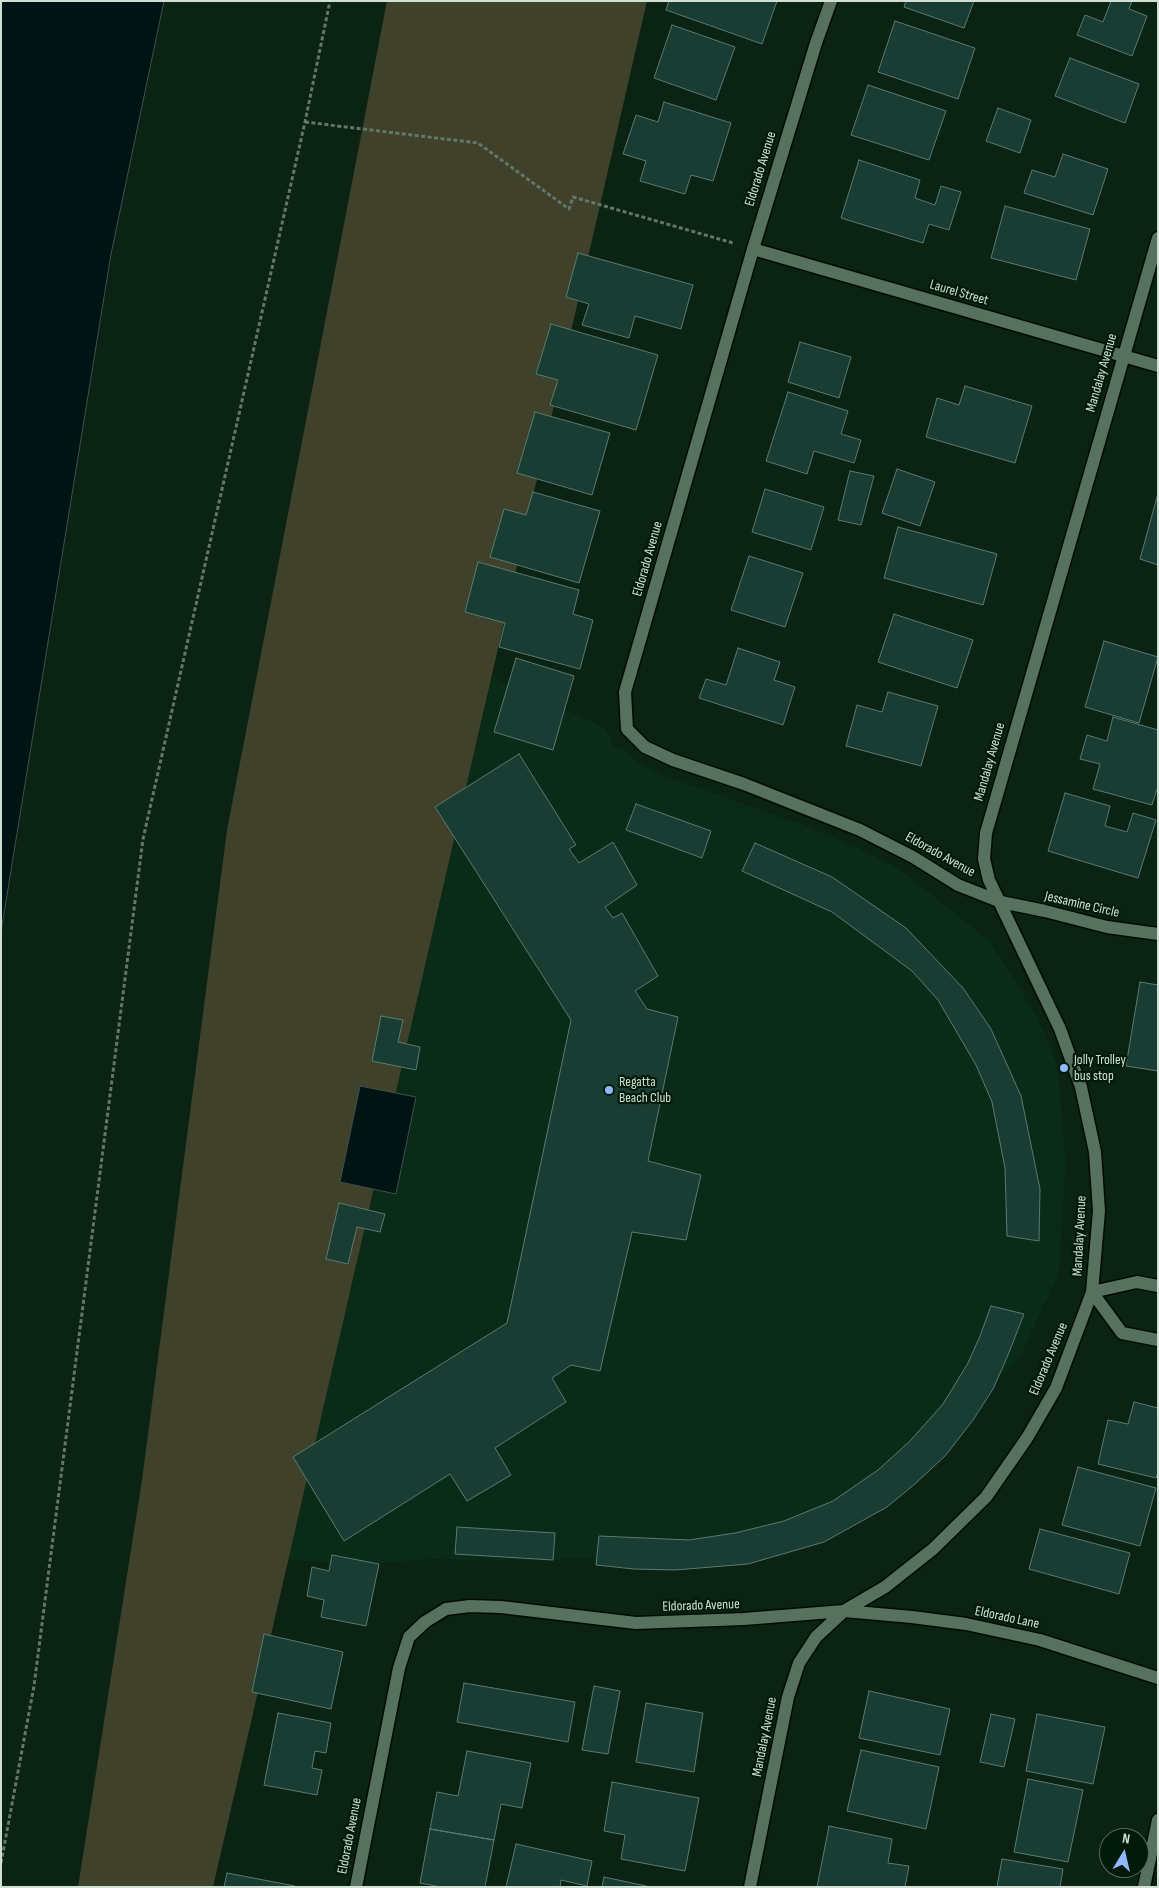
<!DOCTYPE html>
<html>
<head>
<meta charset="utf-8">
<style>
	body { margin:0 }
	#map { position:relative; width:1159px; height:1888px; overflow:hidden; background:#0a2313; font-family:"Sofia Sans Condensed",sans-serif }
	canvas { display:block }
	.frame { position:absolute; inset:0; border:2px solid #d1e0d5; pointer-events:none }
	.north { position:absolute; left:1099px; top:1828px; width:50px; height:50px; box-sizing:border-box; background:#021a0a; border:1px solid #55695b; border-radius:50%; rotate:9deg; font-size:14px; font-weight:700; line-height:20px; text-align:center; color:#d1e0d5 }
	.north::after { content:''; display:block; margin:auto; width:18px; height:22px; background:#91b8fd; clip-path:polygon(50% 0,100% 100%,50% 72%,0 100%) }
</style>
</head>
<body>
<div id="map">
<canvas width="1159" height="1888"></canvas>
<div class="frame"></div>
<div class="north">N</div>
</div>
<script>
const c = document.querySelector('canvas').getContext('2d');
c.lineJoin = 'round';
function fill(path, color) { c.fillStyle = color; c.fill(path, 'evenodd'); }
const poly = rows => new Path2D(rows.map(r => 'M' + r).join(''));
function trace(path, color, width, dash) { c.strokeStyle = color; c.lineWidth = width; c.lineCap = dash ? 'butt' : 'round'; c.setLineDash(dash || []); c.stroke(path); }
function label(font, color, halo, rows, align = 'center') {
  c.font = font + ' "Sofia Sans Condensed",sans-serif'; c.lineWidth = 4.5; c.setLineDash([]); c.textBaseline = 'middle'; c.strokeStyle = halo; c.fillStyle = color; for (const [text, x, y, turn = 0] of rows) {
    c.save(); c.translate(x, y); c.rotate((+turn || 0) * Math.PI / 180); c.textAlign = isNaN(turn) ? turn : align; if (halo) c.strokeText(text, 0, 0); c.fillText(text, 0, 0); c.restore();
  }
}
fill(poly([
	[492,677,606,728,605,731,611,737,612,747,621,747,638,763,666,776,804,825,854,846,899,869,990,941,1036,1015,1046,1036,1058,1068,1066,1161,1059,1274,1020,1356,935,1448,833,1538,721,1566,605,1558,505,1561,434,1559,352,1565,288,1560]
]), '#092b17');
fill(poly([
	[387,1,647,1,213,1887,78,1887,142,1480,227,830]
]), '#40412a');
const water = poly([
	[1,1,164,1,111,254,1,932,1,1],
	[360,1086,416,1097,396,1194,340,1182,360,1086]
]);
fill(water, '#001414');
trace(water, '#3f514e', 1);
const building = poly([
	[669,1,777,1,762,44,666,10,669,1],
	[906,1,974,1,964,28,904,7,906,1],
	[1111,1,1132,1,1129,9,1147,16,1132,56,1077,35,1085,15,1103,22,1111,1],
	[895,21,975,48,958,99,878,72,895,21],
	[672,25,735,47,716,100,654,78,672,25],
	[1070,58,1139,84,1125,123,1055,96,1070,58],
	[868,85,946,111,929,160,851,135,868,85],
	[664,102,731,123,713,181,691,175,685,194,640,181,646,161,623,154,636,115,658,122,664,102],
	[998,108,1031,120,1020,153,986,141,998,108],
	[1063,154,1108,169,1093,215,1024,193,1032,170,1055,177,1063,154],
	[859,160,920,180,915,198,935,205,941,186,961,192,949,230,929,224,923,243,841,218,859,160],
	[1005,206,1090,229,1076,280,991,258,1005,206],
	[578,253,693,285,681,329,635,316,629,338,582,325,589,304,566,297,578,253],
	[551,324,658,355,636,430,550,405,558,380,536,374,551,324],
	[800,342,851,357,839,398,788,382,800,342],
	[965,386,1032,406,1015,463,926,437,937,398,959,405,965,386],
	[788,392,848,411,841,434,861,440,854,463,814,451,807,474,766,461,788,392],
	[535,412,610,433,592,495,517,473,535,412],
	[897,469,935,482,920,526,882,513,897,469],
	[850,471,874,476,861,525,838,520,850,471],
	[765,489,824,507,811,550,752,532,765,489],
	[533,492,600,511,579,583,490,557,504,509,526,515,533,492],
	[1157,497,1158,497,1158,565,1140,559,1157,497],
	[898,527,997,554,983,605,884,578,898,527],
	[749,556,803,573,785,627,731,610,749,556],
	[478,562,579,590,573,614,593,620,580,669,499,647,505,623,465,612,478,562],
	[894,614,973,640,957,688,878,662,894,614],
	[1104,641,1158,657,1139,723,1085,707,1104,641],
	[738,648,780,662,774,680,795,687,783,725,699,698,706,679,726,685,738,648],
	[516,658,574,676,553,750,494,732,516,658],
	[888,692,938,706,921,766,846,746,857,705,882,712,888,692],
	[1113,717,1158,730,1158,786,1152,805,1093,789,1100,764,1080,759,1087,735,1107,741,1113,717],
	[519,754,576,845,569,849,579,863,613,842,637,885,605,907,613,918,622,913,658,976,635,991,647,1009,678,1017,648,1161,701,1175,686,1240,632,1232,600,1371,571,1365,552,1378,566,1402,495,1448,511,1475,467,1501,450,1474,344,1541,293,1457,507,1323,571,1020,435,807,519,754],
	[1065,793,1110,806,1105,826,1127,832,1133,813,1156,820,1138,878,1048,851,1065,793],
	[636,804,711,831,702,858,626,830,636,804],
	[755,843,832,877,906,928,963,988,991,1029,1021,1096,1040,1189,1039,1241,1007,1236,1005,1168,992,1102,976,1065,938,1000,912,971,832,912,742,871,755,843],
	[1140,982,1158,985,1158,1071,1126,1066,1140,982],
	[381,1016,403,1020,398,1042,420,1047,416,1070,372,1061,381,1016],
	[339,1203,385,1214,380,1232,357,1227,348,1264,326,1259,339,1203],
	[991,1306,1024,1314,1008,1355,993,1389,973,1420,946,1455,916,1483,887,1507,824,1542,748,1564,675,1570,634,1569,596,1565,599,1536,689,1540,735,1533,784,1521,833,1501,878,1470,910,1441,943,1404,968,1363,980,1336,991,1306],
	[1134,1402,1158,1408,1158,1472,1156,1478,1098,1464,1108,1420,1128,1424,1134,1402],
	[1078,1467,1156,1488,1140,1546,1062,1525,1078,1467],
	[457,1527,555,1533,553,1560,455,1554,457,1527],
	[1040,1529,1130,1553,1119,1594,1029,1569,1040,1529],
	[332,1555,379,1564,366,1626,321,1617,324,1600,307,1596,312,1567,329,1571,332,1555],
	[264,1634,343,1652,331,1709,252,1692,264,1634],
	[464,1683,575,1702,568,1742,457,1722,464,1683],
	[594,1686,620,1691,608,1754,582,1750,594,1686],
	[869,1691,950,1709,940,1755,859,1738,869,1691],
	[646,1703,703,1713,694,1772,636,1762,646,1703],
	[278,1713,331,1723,326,1753,315,1751,312,1768,322,1770,317,1795,264,1785,278,1713],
	[991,1714,1015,1719,1004,1767,980,1762,991,1714],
	[1037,1714,1105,1727,1093,1784,1026,1771,1037,1714],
	[861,1750,939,1767,926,1829,847,1811,861,1750],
	[467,1751,531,1763,522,1808,501,1804,494,1840,430,1829,437,1792,458,1796,467,1751],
	[1028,1779,1083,1790,1068,1862,1014,1852,1028,1779],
	[612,1782,699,1798,685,1871,621,1859,625,1835,604,1831,612,1782],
	[829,1826,892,1839,888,1863,909,1866,905,1887,817,1887,829,1826],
	[430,1829,494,1840,485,1887,441,1887,420,1883,430,1829],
	[516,1844,592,1861,587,1886,561,1880,560,1887,506,1887,516,1844],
	[1002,1859,1063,1869,1060,1887,997,1887,1002,1859],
	[227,1873,295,1886,295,1887,224,1887,227,1873],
	[604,1877,651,1887,602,1887,604,1877]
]);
fill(building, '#193c33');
trace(building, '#587c72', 1);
const minor = poly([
	[831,1,816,43,753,249,625,692,627,729,645,747,673,760,744,784,860,830,913,857,958,885,1001,902,1045,911,1107,927,1158,934],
	[753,249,1158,366],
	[1092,1292,1122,1333,1158,1340],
	[1092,1292,1137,1282,1158,1286],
	[844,1611,912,1617,966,1624,1040,1640,1158,1678],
	[356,1887,399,1668,409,1637,425,1622,446,1609,470,1606,501,1607,636,1623,744,1619,844,1611,885,1587,933,1549,986,1497,1027,1438,1056,1388,1092,1292,1099,1211,1095,1152,1081,1087,1060,1029,989,880,984,859,986,833,1158,238],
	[750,1887,788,1697,799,1663,816,1637,844,1611],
	[1144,1887,1158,1820]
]);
trace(minor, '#000c02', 15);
trace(poly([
	[305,122,478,143,569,209,573,197,733,243],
	[1,1863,34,1686,143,839,305,122,330,1]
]), '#627669', 3, [4, 2.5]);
trace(minor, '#56725e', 12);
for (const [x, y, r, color] of [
	[1064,1068,5,"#91b8fd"],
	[609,1090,5,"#91b8fd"]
]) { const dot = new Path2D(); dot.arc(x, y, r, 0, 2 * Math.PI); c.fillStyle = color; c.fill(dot); trace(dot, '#021a0a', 2); }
label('14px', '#d1e0d5', '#021a0a', [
	["Eldorado Avenue",761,169,-73],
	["Laurel Street",959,293,16],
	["Mandalay Avenue",1102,373,-74],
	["Eldorado Avenue",648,559,-74],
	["Mandalay Avenue",990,762,-74],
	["Eldorado Avenue",940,855,29],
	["Jessamine Circle",1082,905,13],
	["Mandalay Avenue",1080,1236,-87],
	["Eldorado Avenue",1049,1359,-67],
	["Eldorado Avenue",701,1606,-2],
	["Eldorado Lane",1007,1618,12],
	["Mandalay Avenue",765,1737,-79],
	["Eldorado Avenue",350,1836,-79]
]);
label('14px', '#d1e0d5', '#021a0a', [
	["Jolly Trolley",1074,1060],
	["bus stop",1074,1076],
	["Regatta",619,1082],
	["Beach Club",619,1098]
], 'left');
</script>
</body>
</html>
